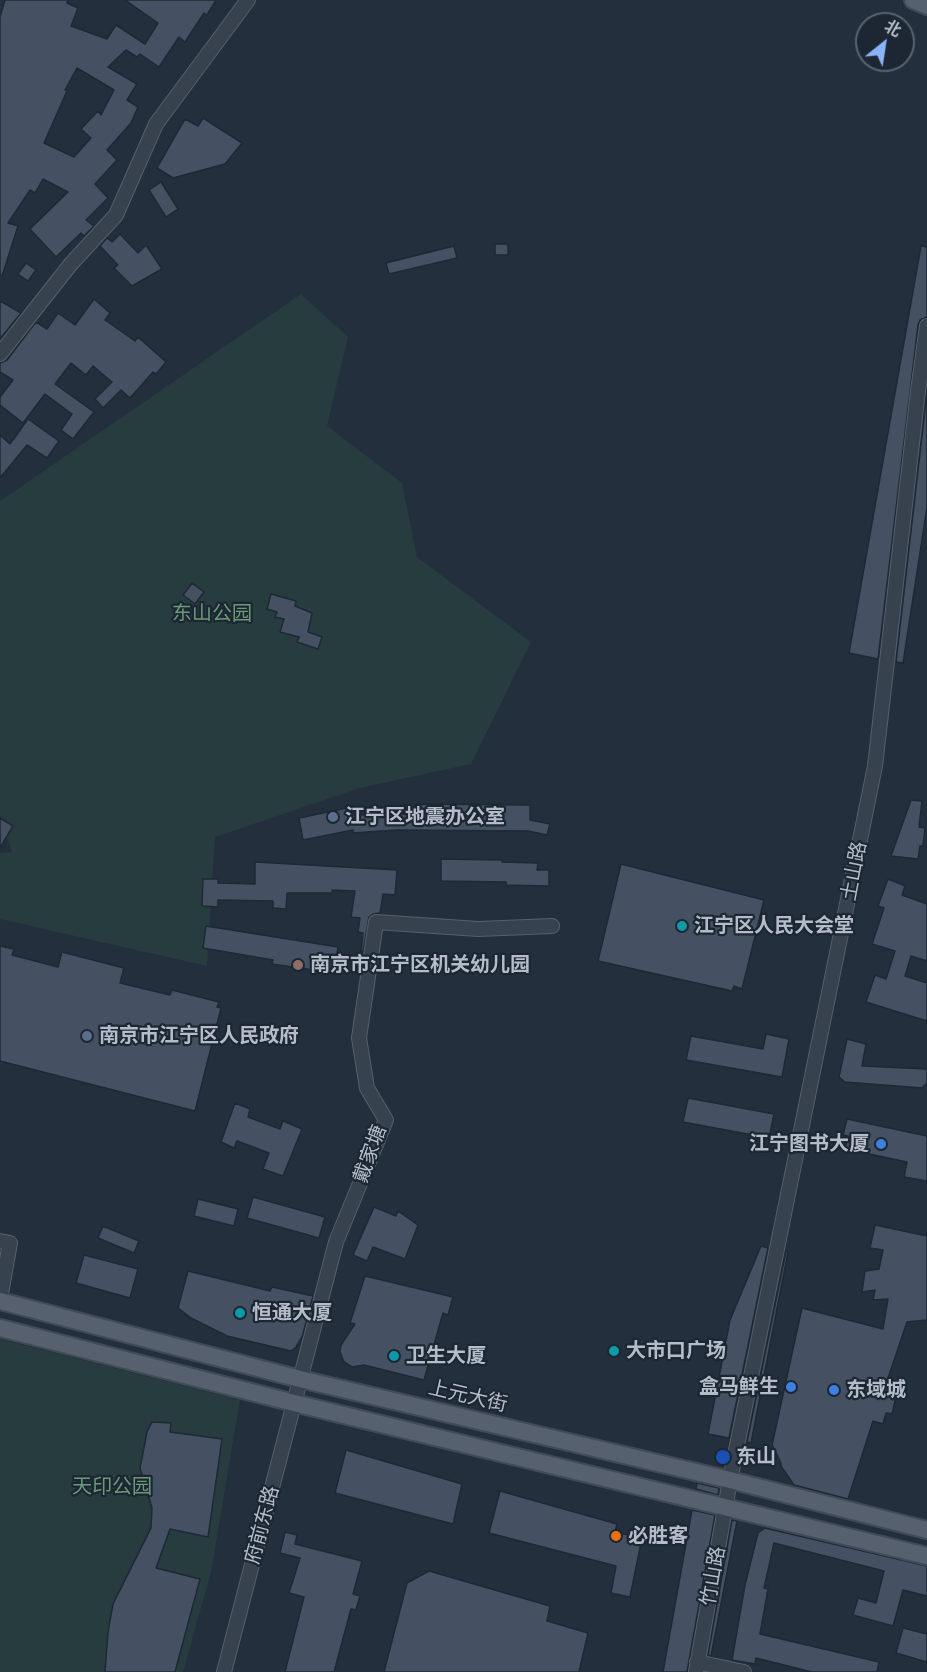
<!DOCTYPE html>
<html>
<head>
<meta charset="utf-8">
<style>
	body { margin:0 }
	#map { position:relative; width:927px; height:1672px; overflow:hidden; background:#242f3e; font-family:"Asap Condensed","Noto Sans SC",sans-serif }
	canvas { display:block }
	.north { position:absolute; left:855px; top:12px; width:60px; height:60px; box-sizing:border-box; background:#1d2633; border:2px solid #59626f; border-radius:50%; rotate:30deg; font-size:16px; font-weight:700; line-height:24px; text-align:center; color:#b4bcc9 }
	.north::after { content:''; display:block; margin:auto; width:21px; height:27px; background:#8ab4f8; clip-path:polygon(50% 0,100% 100%,50% 72%,0 100%) }
</style>
</head>
<body>
<div id="map">
<canvas width="927" height="1672"></canvas>
<div class="north">北</div>
</div>
<script>
const c = document.querySelector('canvas').getContext('2d');
c.lineJoin = 'round';
function fill(path, color) { c.fillStyle = color; c.fill(path, 'evenodd'); }
const poly = rows => new Path2D(rows.map(r => 'M' + r).join(''));
function trace(path, color, width, dash) { c.strokeStyle = color; c.lineWidth = width; c.lineCap = dash ? 'butt' : 'round'; c.setLineDash(dash || []); c.stroke(path); }
function label(font, color, halo, rows, align = 'center') {
  c.font = font + ' "Asap Condensed","Noto Sans SC",sans-serif'; c.lineWidth = 4.5; c.setLineDash([]); c.textBaseline = 'middle'; c.strokeStyle = halo; c.fillStyle = color; for (const [text, x, y, turn = 0] of rows) {
    c.save(); c.translate(x, y); c.rotate((+turn || 0) * Math.PI / 180); c.textAlign = isNaN(turn) ? turn : align; if (halo) c.strokeText(text, 0, 0); c.fillText(text, 0, 0); c.restore();
  }
}
fill(poly([
	[301,294,348,337,327,426,402,483,417,557,531,642,471,764,360,788,215,837,207,966,0,919,0,853,12,852,0,819,0,501],
	[0,1339,240,1400,211,1572,183,1672,0,1672]
]), '#263c3f');
const building = poly([
	[5,0,68,0,67,3,78,8,71,26,107,39,116,25,145,44,158,23,125,0,216,0,207,15,204,13,185,42,179,37,159,67,140,54,137,57,126,50,108,67,137,84,127,100,138,107,131,123,107,150,117,160,95,184,108,198,86,220,94,226,84,236,81,233,56,257,30,229,68,192,43,179,35,193,30,190,8,223,18,226,2,276,0,275,0,17,5,0],
	[77,68,114,90,101,115,98,111,81,129,91,138,74,157,44,143,67,91,65,90,77,68],
	[203,118,242,143,225,164,173,178,157,168,185,119,198,126,203,118],
	[161,182,178,209,166,217,149,190,161,182],
	[120,234,138,253,146,245,162,269,132,286,114,268,118,265,100,246,107,238,112,242,120,234],
	[495,244,508,244,508,255,495,255,495,244],
	[454,246,457,258,389,274,386,263,454,246],
	[921,246,927,247,927,317,920,320,918,325,878,659,849,653,921,246],
	[26,263,36,270,28,281,18,274,26,263],
	[94,299,110,313,105,320,135,341,138,337,166,362,156,374,153,372,130,398,121,390,103,408,95,399,112,382,93,366,86,375,71,363,55,384,94,412,73,439,61,430,72,414,45,394,23,423,0,405,0,397,13,380,0,372,0,363,7,360,36,322,47,329,58,313,75,325,94,299],
	[0,301,21,313,0,339,0,301],
	[927,392,927,507,903,663,896,662,927,392],
	[28,419,59,441,47,458,27,445,0,478,0,435,10,444,28,419],
	[192,583,204,592,195,604,183,595,192,583],
	[271,594,296,601,295,606,312,613,308,632,322,637,318,649,297,642,299,637,280,632,284,619,275,617,277,612,267,609,271,594],
	[911,800,922,801,919,827,925,828,923,846,920,846,918,859,891,856,911,800],
	[415,804,530,805,530,820,550,824,547,835,528,831,397,830,353,833,353,830,303,840,299,818,347,808,349,815,415,814,415,804],
	[0,818,13,826,0,848,0,818],
	[441,859,502,860,502,862,538,863,537,870,549,870,549,886,506,885,506,882,441,881,441,859],
	[255,862,397,870,395,895,383,894,380,913,373,914,369,917,363,952,361,951,363,933,358,932,360,918,351,917,355,891,332,890,333,893,287,893,286,909,273,908,273,901,218,900,218,907,202,906,203,879,218,879,218,883,255,884,255,862],
	[621,864,764,900,742,989,734,986,732,991,598,961,621,864],
	[888,879,905,886,902,895,927,904,927,961,911,956,905,976,927,983,927,1021,866,1002,875,975,886,979,895,951,872,944,884,908,878,906,888,879],
	[206,926,338,947,334,973,272,964,273,960,203,948,206,926],
	[0,946,14,949,12,955,58,967,62,952,124,968,120,983,170,995,172,990,219,1002,217,1007,221,1008,195,1111,0,1061,0,946],
	[766,1034,789,1039,782,1077,686,1060,691,1036,763,1049,766,1034],
	[847,1039,866,1044,862,1066,927,1069,927,1083,922,1088,845,1082,839,1077,847,1039],
	[688,1098,774,1114,769,1138,683,1122,688,1098],
	[235,1103,250,1109,248,1117,280,1129,283,1121,302,1129,283,1176,263,1169,269,1153,237,1141,234,1148,221,1142,235,1103],
	[847,1119,927,1136,927,1181,904,1177,907,1162,845,1149,848,1136,843,1135,847,1119],
	[253,1197,325,1217,319,1238,247,1218,253,1197],
	[198,1199,238,1209,234,1226,194,1216,198,1199],
	[374,1207,396,1216,398,1211,418,1225,405,1259,373,1247,367,1261,353,1255,374,1207],
	[875,1225,927,1236,927,1320,907,1322,885,1387,890,1388,889,1391,897,1393,892,1414,886,1413,883,1424,873,1421,848,1499,794,1485,781,1466,781,1463,772,1445,802,1308,883,1329,888,1299,873,1300,875,1290,862,1292,865,1271,879,1269,883,1250,870,1248,875,1225],
	[103,1226,139,1241,134,1253,98,1238,103,1226],
	[761,1246,768,1248,729,1438,708,1434,730,1320,761,1246],
	[786,1251,788,1252,751,1443,747,1442,786,1251],
	[84,1255,138,1269,130,1298,76,1283,84,1255],
	[188,1271,270,1291,272,1287,313,1296,302,1337,296,1347,291,1351,227,1336,191,1318,178,1308,188,1271],
	[365,1276,453,1297,448,1315,443,1313,424,1380,364,1365,352,1367,344,1362,340,1352,341,1345,355,1324,350,1323,365,1276],
	[152,1422,171,1423,170,1432,222,1439,208,1537,170,1529,156,1568,200,1579,175,1672,105,1672,108,1632,113,1604,151,1528,152,1508,140,1468,147,1432,152,1422],
	[346,1450,462,1484,453,1524,335,1493,346,1450],
	[697,1483,719,1488,718,1495,696,1489,697,1483],
	[500,1491,617,1524,615,1532,642,1538,630,1597,611,1593,616,1566,489,1533,500,1491],
	[692,1510,715,1515,687,1672,663,1672,692,1510],
	[732,1520,737,1521,711,1656,708,1655,732,1520],
	[765,1528,927,1566,927,1596,903,1590,893,1626,853,1615,858,1598,876,1603,884,1571,774,1543,764,1588,768,1589,760,1634,879,1662,877,1672,812,1672,756,1658,755,1664,732,1660,745,1585,758,1533,765,1528],
	[285,1532,297,1535,295,1544,362,1561,353,1594,360,1596,356,1610,351,1609,334,1672,285,1672,304,1597,289,1593,300,1558,280,1553,285,1532],
	[429,1571,550,1606,547,1621,588,1633,579,1672,384,1672,407,1583,429,1571],
	[903,1628,927,1634,927,1662,896,1653,903,1628]
]);
fill(building, '#455162');
trace(building, '#1f2835', 1.5);
const minor = poly([
	[0,354,70,265,116,215,156,124,248,0],
	[0,1241,10,1243,0,1299],
	[697,1662,744,1672],
	[224,1672,336,1242,386,1120,367,1088,359,1038,376,922,478,929,552,926],
	[696,1672,730,1480,875,766,918,391,927,326]
]);
const major = poly([
	[913,0,927,6],
	[0,1301,300,1379,730,1480,927,1530],
	[0,1328,294,1403,927,1556]
]);
trace(minor, '#565f6c', 16);
trace(major, '#414a57', 20);
trace(minor, '#38414e', 14);
trace(major, '#56606e', 16);
for (const [x, y, r, color] of [
	[333,817,6,"#5c6f8a"],
	[682,926,6,"#0f9aa8"],
	[298,965,6,"#8d6e63"],
	[87,1036,6,"#5c6f8a"],
	[881,1144,6,"#3f7fe0"],
	[240,1313,6,"#0f9aa8"],
	[614,1351,6,"#0f9aa8"],
	[394,1356,6,"#0f9aa8"],
	[791,1387,6,"#3f7fe0"],
	[834,1390,6,"#3f7fe0"],
	[723,1457,8,"#1a4fb4"],
	[616,1536,6,"#e8710a"]
]) { const dot = new Path2D(); dot.arc(x, y, r, 0, 2 * Math.PI); c.fillStyle = color; c.fill(dot); trace(dot, '#1d2633', 2); }
label('20px', '#6b9a76', '#1d2633', [
	["东山公园",212,614],
	["天印公园",112,1487]
]);
label('bold 20px', '#b4bcc9', '#1d2633', [
	["江宁区地震办公室",345,817],
	["江宁区人民大会堂",694,926],
	["南京市江宁区机关幼儿园",310,965],
	["南京市江宁区人民政府",99,1036],
	["江宁图书大厦",869,1144,"right"],
	["恒通大厦",252,1313],
	["大市口广场",626,1351],
	["卫生大厦",406,1356],
	["盒马鲜生",779,1387,"right"],
	["东域城",846,1390],
	["东山",736,1457],
	["必胜客",628,1536]
], 'left');
label('20px', '#b4bcc9', '#1d2633', [
	["土山路",854,871,-79],
	["戴家塘",370,1154,-70],
	["上元大街",468,1396,13],
	["府前东路",262,1525,-75],
	["竹山路",713,1576,-80]
]);
</script>
</body>
</html>
